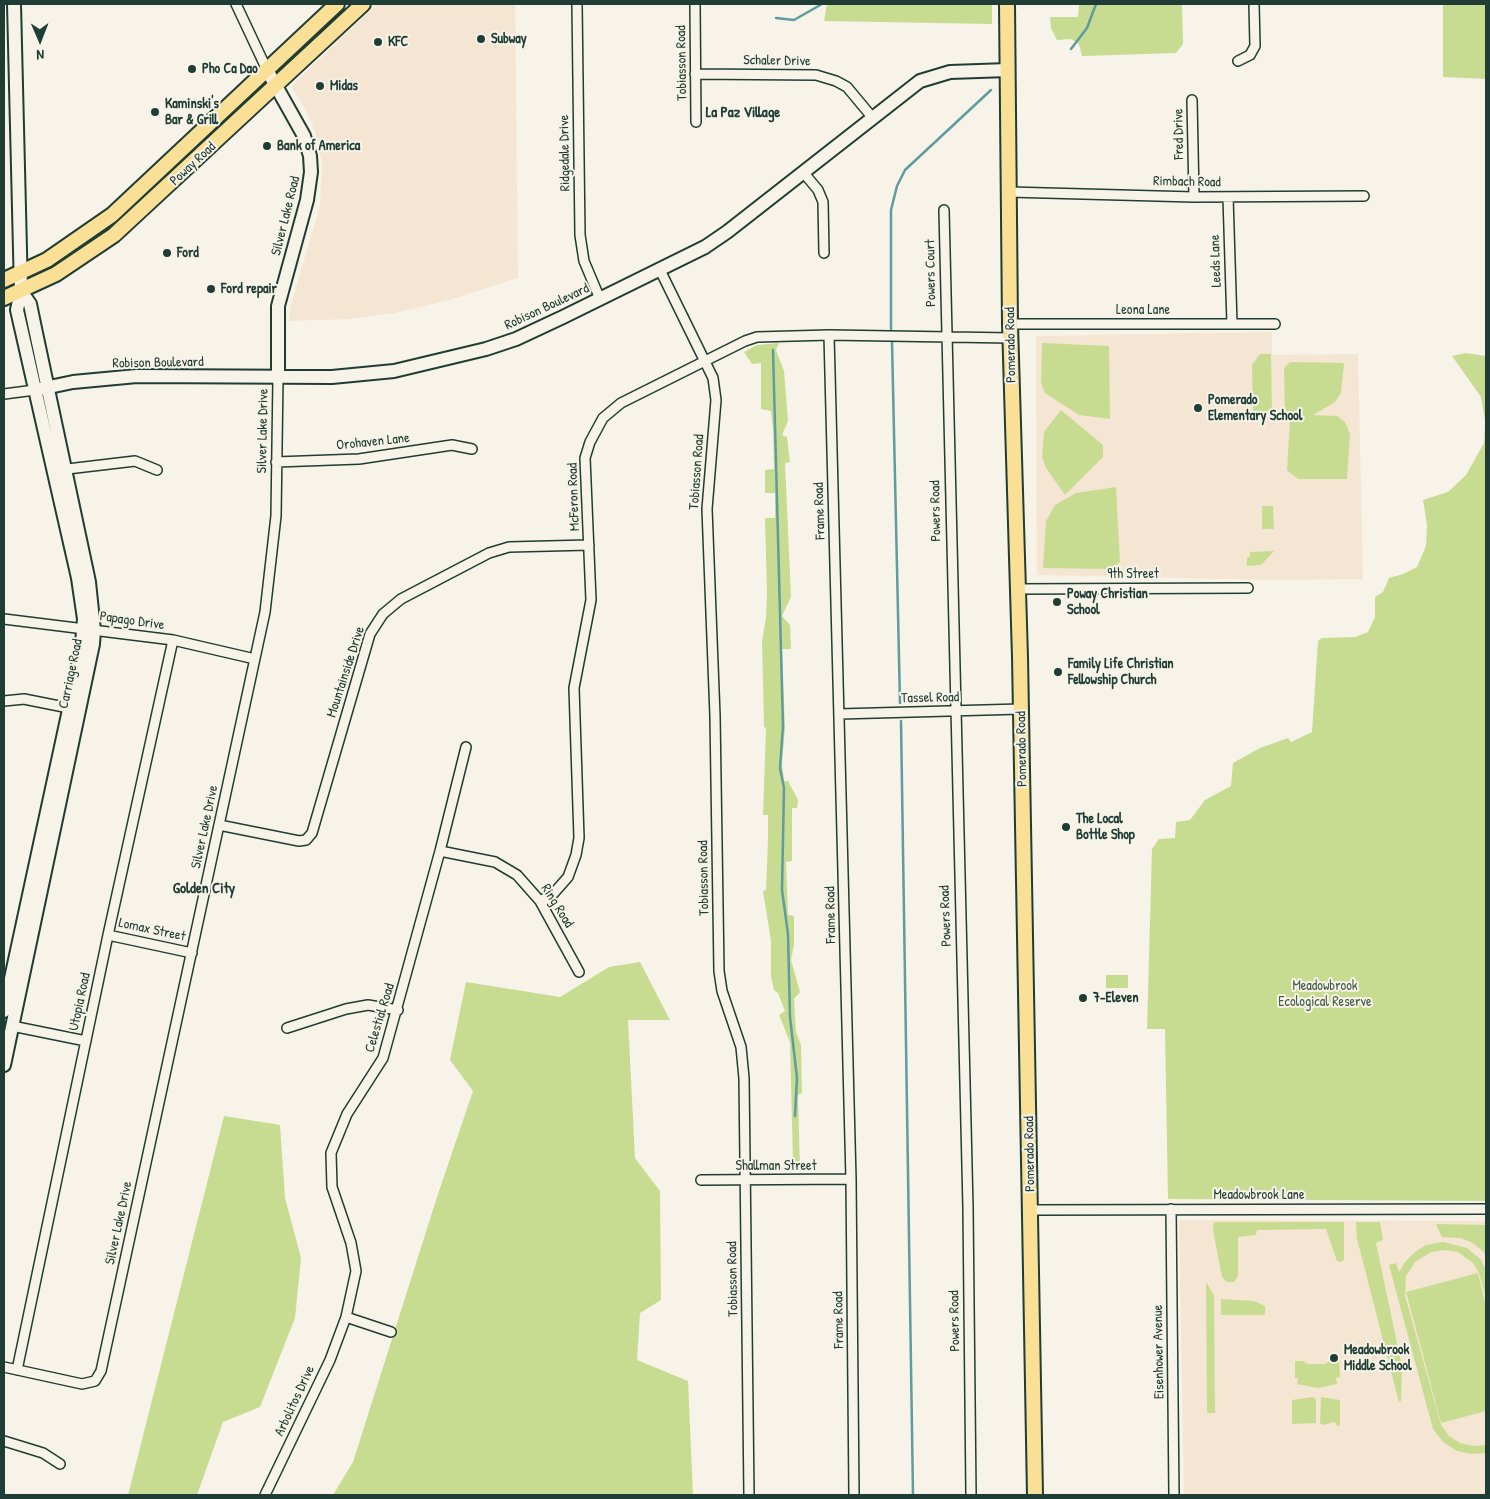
<!DOCTYPE html>
<html>
<head>
<meta charset="utf-8">
<style>
	body { margin:0 }
	#map { position:relative; width:1490px; height:1499px; overflow:hidden; background:#f7f3e8; font-family:"Patrick Hand",sans-serif }
	canvas { display:block }
	.frame { position:absolute; inset:0; border:5px solid #1f3d34; pointer-events:none }
	.north { position:absolute; left:15px; top:15px; width:50px; height:50px; -webkit-text-stroke:4px #f7f3e8; paint-order:stroke; rotate:179deg; font-size:14px; font-weight:700; line-height:20px; text-align:center; color:#1f3d34 }
	.north::after { content:''; display:block; margin:auto; width:18px; height:22px; background:#1f3d34; clip-path:polygon(50% 0,100% 100%,50% 72%,0 100%) }
</style>
</head>
<body>
<div id="map">
<canvas width="1490" height="1499"></canvas>
<div class="frame"></div>
<div class="north">N</div>
</div>
<script>
const c = document.querySelector('canvas').getContext('2d');
c.lineJoin = 'round';
function fill(path, color) { c.fillStyle = color; c.fill(path, 'evenodd'); }
const poly = rows => new Path2D(rows.map(r => 'M' + r).join(''));
function trace(path, color, width, dash) { c.strokeStyle = color; c.lineWidth = width; c.lineCap = dash ? 'butt' : 'round'; c.setLineDash(dash || []); c.stroke(path); }
function label(font, color, halo, rows, align = 'center') {
  c.font = font + ' "Patrick Hand",sans-serif'; c.lineWidth = 4; c.setLineDash([]); c.textBaseline = 'middle'; c.strokeStyle = halo; c.fillStyle = color; for (const [text, x, y, turn = 0] of rows) {
    c.save(); c.translate(x, y); c.rotate((+turn || 0) * Math.PI / 180); c.textAlign = isNaN(turn) ? turn : align; if (halo) c.strokeText(text, 0, 0); c.fillText(text, 0, 0); c.restore();
  }
}
fill(poly([
	[377,4,515,4,518,278,446,301,394,313,349,319,289,321,290,308,320,206,322,163,315,131,303,105,293,90,293,84],
	[1272,332,1272,355,1358,354,1363,579,1275,580,1037,575,1036,336],
	[1179,1220,1486,1221,1486,1495,1184,1495]
]), '#f4e6d2');
fill(poly([
	[827,4,992,4,992,24,824,21],
	[1079,4,1182,4,1183,44,1176,53,1082,56,1079,44,1071,39,1057,40,1051,28,1050,17,1078,17],
	[1443,4,1486,4,1486,79,1443,77],
	[779,343,776,350,784,371,788,421,782,435,787,437,790,462,785,463,791,597,782,616,790,625,791,649,782,649,785,728,782,763,784,781,788,781,798,800,797,808,792,808,792,861,786,862,788,915,794,916,794,945,791,960,800,992,794,999,796,1032,801,1045,802,1093,798,1095,800,1171,771,1168,788,1167,793,1163,790,1042,779,1015,785,1011,778,993,774,990,771,976,771,941,763,891,766,890,768,840,768,815,763,815,766,728,764,727,762,641,766,618,767,592,765,518,775,518,775,493,765,493,765,470,774,469,773,431,771,411,761,409,761,363,752,364,744,352,757,345],
	[1042,343,1109,346,1110,419,1079,415,1045,393,1041,383],
	[1466,353,1486,356,1486,1201,1168,1199,1165,1029,1147,1029,1152,849,1159,839,1175,838,1176,822,1190,820,1205,800,1231,786,1233,763,1260,748,1288,738,1291,742,1312,732,1318,641,1322,638,1355,637,1368,632,1375,617,1375,597,1383,592,1389,578,1403,574,1417,567,1426,546,1427,525,1423,500,1448,492,1466,475,1484,443,1485,421,1481,397,1452,356],
	[1260,354,1271,354,1272,412,1253,412,1252,365],
	[1290,362,1344,363,1341,393,1335,402,1313,415,1337,416,1345,422,1350,434,1347,479,1298,479,1287,470,1290,421,1285,420,1284,368],
	[1061,410,1103,445,1103,457,1065,495,1046,468,1042,457,1044,432],
	[1116,487,1120,562,1112,569,1043,568,1046,521,1055,505,1076,493],
	[1262,506,1273,506,1274,529,1262,529],
	[1274,551,1261,565,1247,566,1247,557,1250,557,1250,552],
	[640,962,670,1020,628,1020,635,1158,660,1191,661,1300,640,1313,637,1360,688,1381,693,1495,333,1495,353,1462,437,1197,473,1091,450,1060,466,982,560,997,609,967],
	[1106,975,1128,975,1128,988,1106,988],
	[224,1116,280,1125,285,1198,301,1258,295,1318,260,1407,223,1422,197,1495,128,1495],
	[1214,1222,1344,1222,1344,1260,1341,1262,1337,1261,1326,1229,1257,1230,1256,1235,1238,1237,1238,1276,1234,1282,1227,1282,1222,1277,1213,1230],
	[1356,1222,1380,1222,1383,1240,1376,1243,1402,1367,1401,1401,1399,1402,1357,1239],
	[1436,1224,1486,1225,1486,1257,1483,1251,1471,1242,1460,1238,1442,1237],
	[1443,1242,1467,1248,1481,1260,1486,1270,1486,1298,1479,1273,1473,1263,1458,1252,1445,1250,1431,1252,1415,1262,1406,1276,1405,1295,1441,1425,1449,1436,1460,1443,1473,1446,1486,1445,1486,1453,1472,1454,1457,1451,1443,1442,1433,1429,1389,1265,1396,1263,1399,1272,1405,1262,1415,1252,1426,1245],
	[1478,1273,1486,1306,1486,1411,1441,1423,1406,1292],
	[1206,1282,1214,1295,1215,1413,1207,1413],
	[1221,1299,1254,1301,1265,1306,1265,1315,1221,1315],
	[1331,1360,1339,1360,1340,1377,1336,1378,1337,1384,1318,1388,1297,1384,1298,1378,1295,1378,1295,1361,1303,1361,1308,1364,1325,1364],
	[1313,1397,1316,1399,1316,1423,1292,1424,1292,1400],
	[1321,1397,1340,1400,1340,1425,1337,1426,1335,1422,1322,1425,1320,1423]
]), '#c7dc91');
trace(poly([
	[776,18,794,20,822,4],
	[1071,49,1087,28,1096,4],
	[891,329,891,210,897,186,905,170,991,90],
	[892,342,900,703],
	[773,350,783,726,780,768,784,788,782,890,788,934,790,1017,797,1078,795,1116],
	[901,721,913,1495]
]), '#5f9b9f', 2.5);
const street = poly([
	[236,4,267,70],
	[577,4,580,235,584,261,600,299],
	[695,4,696,122],
	[1238,61,1250,55,1255,46,1254,4],
	[695,74,816,75,836,81,847,87,872,117],
	[1192,100,1194,197],
	[803,172,818,190,823,202,824,253],
	[1009,192,1194,197,1364,196],
	[1228,197,1232,324],
	[944,210,968,1208,971,1495],
	[660,270,713,378,716,400,707,509,715,716,719,971,722,991,741,1047,744,1078,749,1495],
	[1010,324,1275,324],
	[829,335,851,1179,854,1495],
	[4,394,35,390],
	[276,462,359,459,452,445,472,449],
	[59,470,135,461,157,470],
	[1018,589,1248,588],
	[4,619,173,640,255,659],
	[4,701,24,699,69,708],
	[839,714,1021,709],
	[219,825,299,841,306,840,312,833,370,634,383,614,401,599,489,553,509,547,589,545],
	[440,851,495,862,517,875,540,901,579,972],
	[540,901,553,894,568,877,576,855,579,838,574,688,591,600,585,458,590,442,603,418,621,403,745,341,757,337,829,335,1011,338],
	[108,935,192,953],
	[12,1026,86,1041],
	[287,1028,346,1009,368,1005,398,1010],
	[701,1180,851,1179],
	[1171,1209,1174,1495],
	[1032,1210,1486,1209],
	[346,1317,391,1332],
	[4,1367,82,1384,95,1381,101,1371,265,612,276,516,278,378],
	[17,1370,108,935,173,640],
	[4,1441,43,1453,60,1464],
	[265,1495,330,1360,346,1317,356,1271,351,1243,332,1187,331,1153,347,1114,383,1058,440,851,466,747]
]);
const secondary = poly([
	[267,70,304,136,310,156,311,172,307,200,278,306,278,378],
	[35,390,73,382,137,376,332,377,394,371,486,349,516,339,563,317,705,247,727,232,920,81,950,72,1008,70],
	[4,1011,75,682,82,643,84,619,78,578,17,310,21,291,14,4],
	[4,1065,93,644,94,630,89,582,36,333,30,304,21,291]
]);
const primary = poly([
	[1007,4,1010,324,1020,657,1035,1495],
	[4,280,47,260,112,215,337,4],
	[4,298,56,274,114,235,363,4]
]);
trace(street, '#1f3d34', 12);
trace(secondary, '#1f3d34', 16);
trace(primary, '#1f3d34', 18);
trace(street, '#f7f3e8', 9);
trace(secondary, '#f7f3e8', 12);
trace(primary, '#fadf96', 14);
for (const [x, y, r, color] of [
	[481,39,5,"#1f3d34"],
	[378,42,5,"#1f3d34"],
	[192,69,5,"#1f3d34"],
	[320,86,5,"#1f3d34"],
	[155,112,5,"#1f3d34"],
	[267,146,5,"#1f3d34"],
	[167,253,5,"#1f3d34"],
	[211,289,5,"#1f3d34"],
	[1198,408,5,"#1f3d34"],
	[1057,602,5,"#1f3d34"],
	[1058,672,5,"#1f3d34"],
	[1066,827,5,"#1f3d34"],
	[1083,998,5,"#1f3d34"],
	[1334,1358,5,"#1f3d34"]
]) { const dot = new Path2D(); dot.arc(x, y, r, 0, 2 * Math.PI); c.fillStyle = color; c.fill(dot); trace(dot, '#f7f3e8', 2); }
label('bold 14px', '#1f3d34', '#f7f3e8', [
	["Subway",491,39],
	["KFC",388,42],
	["Pho Ca Dao",202,69],
	["Midas",330,86],
	["Kaminski's",165,104],
	["Bar & Grill",165,120],
	["Bank of America",277,146],
	["Ford",177,253],
	["Ford repair",221,289],
	["Pomerado",1208,400],
	["Elementary School",1208,416],
	["Poway Christian",1067,594],
	["School",1067,610],
	["Family Life Christian",1068,664],
	["Fellowship Church",1068,680],
	["The Local",1076,819],
	["Bottle Shop",1076,835],
	["7-Eleven",1093,998],
	["Meadowbrook",1344,1350],
	["Middle School",1344,1366]
], 'left');
label('14px', '#1f3d34', '#f7f3e8', [
	["Schaler Drive",777,61,1],
	["Tobiasson Road",682,63,-91],
	["Fred Drive",1179,134,-91],
	["Ridgedale Drive",565,153,-91],
	["Poway Road",193,164,-43],
	["Rimbach Road",1187,182,1],
	["Silver Lake Road",286,216,-76],
	["Leeds Lane",1216,261,-92],
	["Powers Court",931,273,-91],
	["Robison Boulevard",547,307,-25],
	["Leona Lane",1143,310],
	["Pomerado Road",1011,345,-91],
	["Robison Boulevard",158,363,-1],
	["Silver Lake Drive",263,431,-89],
	["Orohaven Lane",373,442,-6],
	["Tobiasson Road",697,472,-86],
	["McFeron Road",574,497,-92],
	["Frame Road",820,511,-92],
	["Powers Road",936,511,-91],
	["9th Street",1133,574],
	["Papago Drive",132,621,8],
	["Mountainside Drive",346,672,-72],
	["Carriage Road",71,674,-78],
	["Tassel Road",930,698,-1],
	["Pomerado Road",1022,749,-91],
	["Silver Lake Drive",205,827,-78],
	["Tobiasson Road",704,878,-91],
	["Ring Road",557,906,58],
	["Frame Road",831,915,-91],
	["Powers Road",946,916,-92],
	["Lomax Street",152,930,12],
	["Utopia Road",80,1002,-78],
	["Celestial Road",380,1018,-73],
	["Pomerado Road",1030,1154,-91],
	["Shallman Street",776,1166],
	["Meadowbrook Lane",1259,1195],
	["Silver Lake Drive",119,1223,-78],
	["Tobiasson Road",733,1279,-91],
	["Frame Road",839,1320,-91],
	["Powers Road",955,1321,-91],
	["Eisenhower Avenue",1159,1352,-91],
	["Arbolitos Drive",295,1401,-65]
]);
label('14px', '#415d47', '#f7f3e8', [
	["Meadowbrook",1325,986],
	["Ecological Reserve",1325,1002]
]);
label('bold 15px', '#1f3d34', '#f7f3e8', [
	["La Paz Village",743,113],
	["Golden City",204,889]
]);
</script>
</body>
</html>
